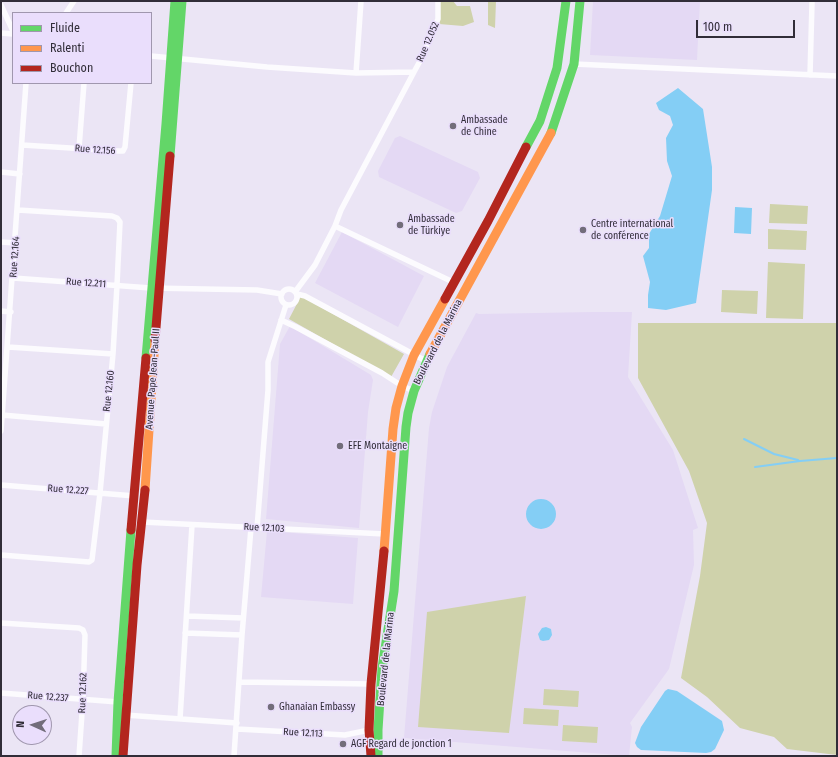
<!DOCTYPE html>
<html>
<head>
<meta charset="utf-8">
<style>
	body { margin:0 }
	#map { position:relative; width:838px; height:757px; overflow:hidden; background:#ebe5f5; font-family:"Fira Sans Condensed",sans-serif }
	canvas { display:block }
	.frame { position:absolute; inset:0; border:2px solid #312d38; pointer-events:none }
	.legend { position:absolute; left:12px; top:12px; width:140px; height:72px; box-sizing:border-box; background:#eadefc; border:1px solid #a097ae; margin:0; padding:5px 7px; list-style:none; font-size:12px; color:#312d38 }
	.legend li { display:flex; align-items:center; gap:8px; height:20px }
	.legend b { width:20px; border:1px solid #a097ae }
	.north { position:absolute; left:12px; top:705px; width:40px; height:40px; box-sizing:border-box; background:#eadefc; border:1px solid #a097ae; border-radius:50%; rotate:273deg; font-size:11px; font-weight:700; line-height:16px; text-align:center; color:#312d38 }
	.north::after { content:''; display:block; margin:auto; width:14px; height:18px; background:#726d7a; clip-path:polygon(50% 0,100% 100%,50% 72%,0 100%) }
	.scale { position:absolute; left:696px; top:20px; width:99px; height:18px; box-sizing:border-box; border:2px solid #312d38; border-top:0; padding-left:5px; font-size:12px; line-height:14px; white-space:nowrap; color:#312d38; -webkit-text-stroke:3px #eadefc; paint-order:stroke }
</style>
</head>
<body>
<div id="map">
<canvas width="838" height="757"></canvas>
<div class="frame"></div>
<ul class="legend">
<li><b style="height:5px;background:#63d668"></b>Fluide</li>
<li><b style="height:5px;background:#ff974d"></b>Ralenti</li>
<li><b style="height:5px;background:#b3261e"></b>Bouchon</li>
</ul>
<div class="north">N</div>
<div class="scale">100 m</div>
</div>
<script>
const c = document.querySelector('canvas').getContext('2d');
c.lineJoin = 'round';
function fill(path, color) { c.fillStyle = color; c.fill(path, 'evenodd'); }
const poly = rows => new Path2D(rows.map(r => 'M' + r).join(''));
function trace(path, color, width, dash) { c.strokeStyle = color; c.lineWidth = width; c.lineCap = dash ? 'butt' : 'round'; c.setLineDash(dash || []); c.stroke(path); }
function label(font, color, halo, rows, align = 'center') {
  c.font = font + ' "Fira Sans Condensed",sans-serif'; c.lineWidth = 3; c.setLineDash([]); c.textBaseline = 'middle'; c.strokeStyle = halo; c.fillStyle = color; for (const [text, x, y, turn = 0] of rows) {
    c.save(); c.translate(x, y); c.rotate((+turn || 0) * Math.PI / 180); c.textAlign = isNaN(turn) ? turn : align; if (halo) c.strokeText(text, 0, 0); c.fillText(text, 0, 0); c.restore();
  }
}
fill(poly([
	[593,1,700,1,697,60,590,55],
	[400,136,478,172,480,178,462,211,456,213,379,177,378,171,395,138],
	[342,232,424,276,398,327,315,283],
	[593,312,632,312,628,377,673,450,698,528,693,530,694,565,669,669,630,723,632,727,629,756,404,738,429,428,432,412,447,367,476,313,479,314],
	[290,326,371,375,373,380,368,412,359,528,266,519,280,344],
	[267,531,358,538,353,604,261,597]
]), '#e4d9f4');
fill(poly([
	[440,1,453,1,457,6,470,6,474,22,463,26,439,24],
	[488,1,496,1,495,28,488,25],
	[770,204,808,206,807,224,769,223],
	[768,229,807,231,806,250,768,249],
	[768,262,805,264,803,319,766,318],
	[722,290,758,291,757,314,721,312],
	[301,296,404,354,391,377,289,319],
	[638,323,837,323,837,755,787,749,774,737,740,728,707,697,681,678,700,576,707,523,689,471,638,378],
	[526,596,509,733,418,727,427,612],
	[544,689,579,691,578,707,543,705],
	[524,708,559,710,558,726,523,724],
	[563,725,598,727,597,743,562,741]
]), '#cfd2ab');
fill(poly([
	[678,88,703,109,712,167,712,190,696,303,666,310,648,308,648,295,650,282,643,256,649,248,649,234,660,216,672,176,667,161,666,138,673,125,670,116,659,110,656,103],
	[735,207,752,208,751,234,734,233],
	'526 514a15 15 0 1 1 30 0a15 15 0 1 1-30 0Z',
	[546,627,551,629,552,635,549,640,543,641,540,640,538,634,542,628],
	[668,689,677,691,722,721,724,730,715,749,711,752,706,753,641,750,637,747,635,743,641,727,665,691]
]), '#84cef5');
trace(poly([
	[744,439,774,454,798,460],
	[755,467,800,461,837,458]
]), '#84cef5', 2);
trace(poly([
	[1,5,13,31],
	[66,13,74,1],
	[1,33,13,34],
	[151,56,267,67,356,73,414,72,420,61,438,19,438,1],
	[574,64,837,76],
	[356,73,361,1],
	[810,75,812,3],
	[22,145,119,151,123,151,125,147,131,83],
	[79,148,84,83],
	[1,172,20,174],
	[335,226,453,282],
	[1,242,16,243],
	[13,278,151,288,257,290,282,294],
	'281 297a8 8 0 1 1 16 0a8 8 0 1 1-16 0Z',
	[295,292,315,265,335,226,341,210,414,72],
	[297,294,305,296,426,361],
	[1,311,11,312],
	[281,320,296,327,382,373,402,386,414,391],
	[8,347,113,354],
	[2,415,106,424],
	[1,431,26,83],
	[1,485,135,496],
	[142,522,385,534],
	[257,528,268,390,268,362,286,305],
	[1,555,89,562,92,560,100,493,113,354,117,285,120,222,117,218,112,216,18,210],
	[187,616,243,618],
	[1,623,79,628,83,630,85,635,83,699,79,756],
	[185,633,242,635],
	[240,682,371,684],
	[1,693,118,702],
	[125,715,237,723],
	[180,719,192,525],
	[237,729,345,735,369,730],
	[234,756,242,635,251,528]
]), '#fcfbfe', 5.5);
trace(poly([
	[551,133,574,64,580,1],
	[526,147,540,121,557,68,566,1],
	[170,156,182,1],
	[146,358,166,124,175,1],
	[116,756,118,702,131,530],
	[378,756,378,730,382,668,394,591,406,427,408,413,414,391,430,354]
]), '#63d668', 9);
trace(poly([
	[430,354,551,133],
	[145,490,155,340],
	[384,551,393,429,396,408,402,386,414,355,445,299]
]), '#ff974d', 9);
trace(poly([
	[445,299,488,221,526,147],
	[155,340,170,156],
	[131,530,146,358],
	[123,756,137,565,145,490],
	[371,756,369,730,371,684,384,551]
]), '#b3261e', 9);
for (const [x, y, r, color] of [
	[453,126,4,"#726d7a"],
	[400,225,4,"#726d7a"],
	[583,230,4,"#726d7a"],
	[340,446,4,"#726d7a"],
	[271,707,4,"#726d7a"],
	[343,744,4,"#726d7a"]
]) { const dot = new Path2D(); dot.arc(x, y, r, 0, 2 * Math.PI); c.fillStyle = color; c.fill(dot); trace(dot, '#eadefc', 1.5); }
label('10px', '#312d38', '#eadefc', [
	["Rue 12.052",428,42,-67],
	["Rue 12.156",95,150,4],
	["Rue 12.164",15,257,-86],
	["Rue 12.211",86,283,4],
	["Boulevard de la Marina",438,342,-63],
	["Avenue Pape Jean-Paul II",153,379,-86],
	["Rue 12.160",109,391,-84],
	["Rue 12.227",68,490,4],
	["Rue 12.103",264,528,3],
	["Boulevard de la Marina",386,659,-84],
	["Rue 12.162",83,693,-88],
	["Rue 12.237",48,697,4],
	["Rue 12.113",303,733,3]
]);
label('10px', '#312d38', '#eadefc', [
	["Ambassade",461,120],
	["de Chine",461,132],
	["Ambassade",408,219],
	["de Türkiye",408,231],
	["Centre international",591,224],
	["de conférence",591,236],
	["EFE Montaigne",348,446],
	["Ghanaian Embassy",279,707],
	["AGF Regard de jonction 1",351,744]
], 'left');
</script>
</body>
</html>
